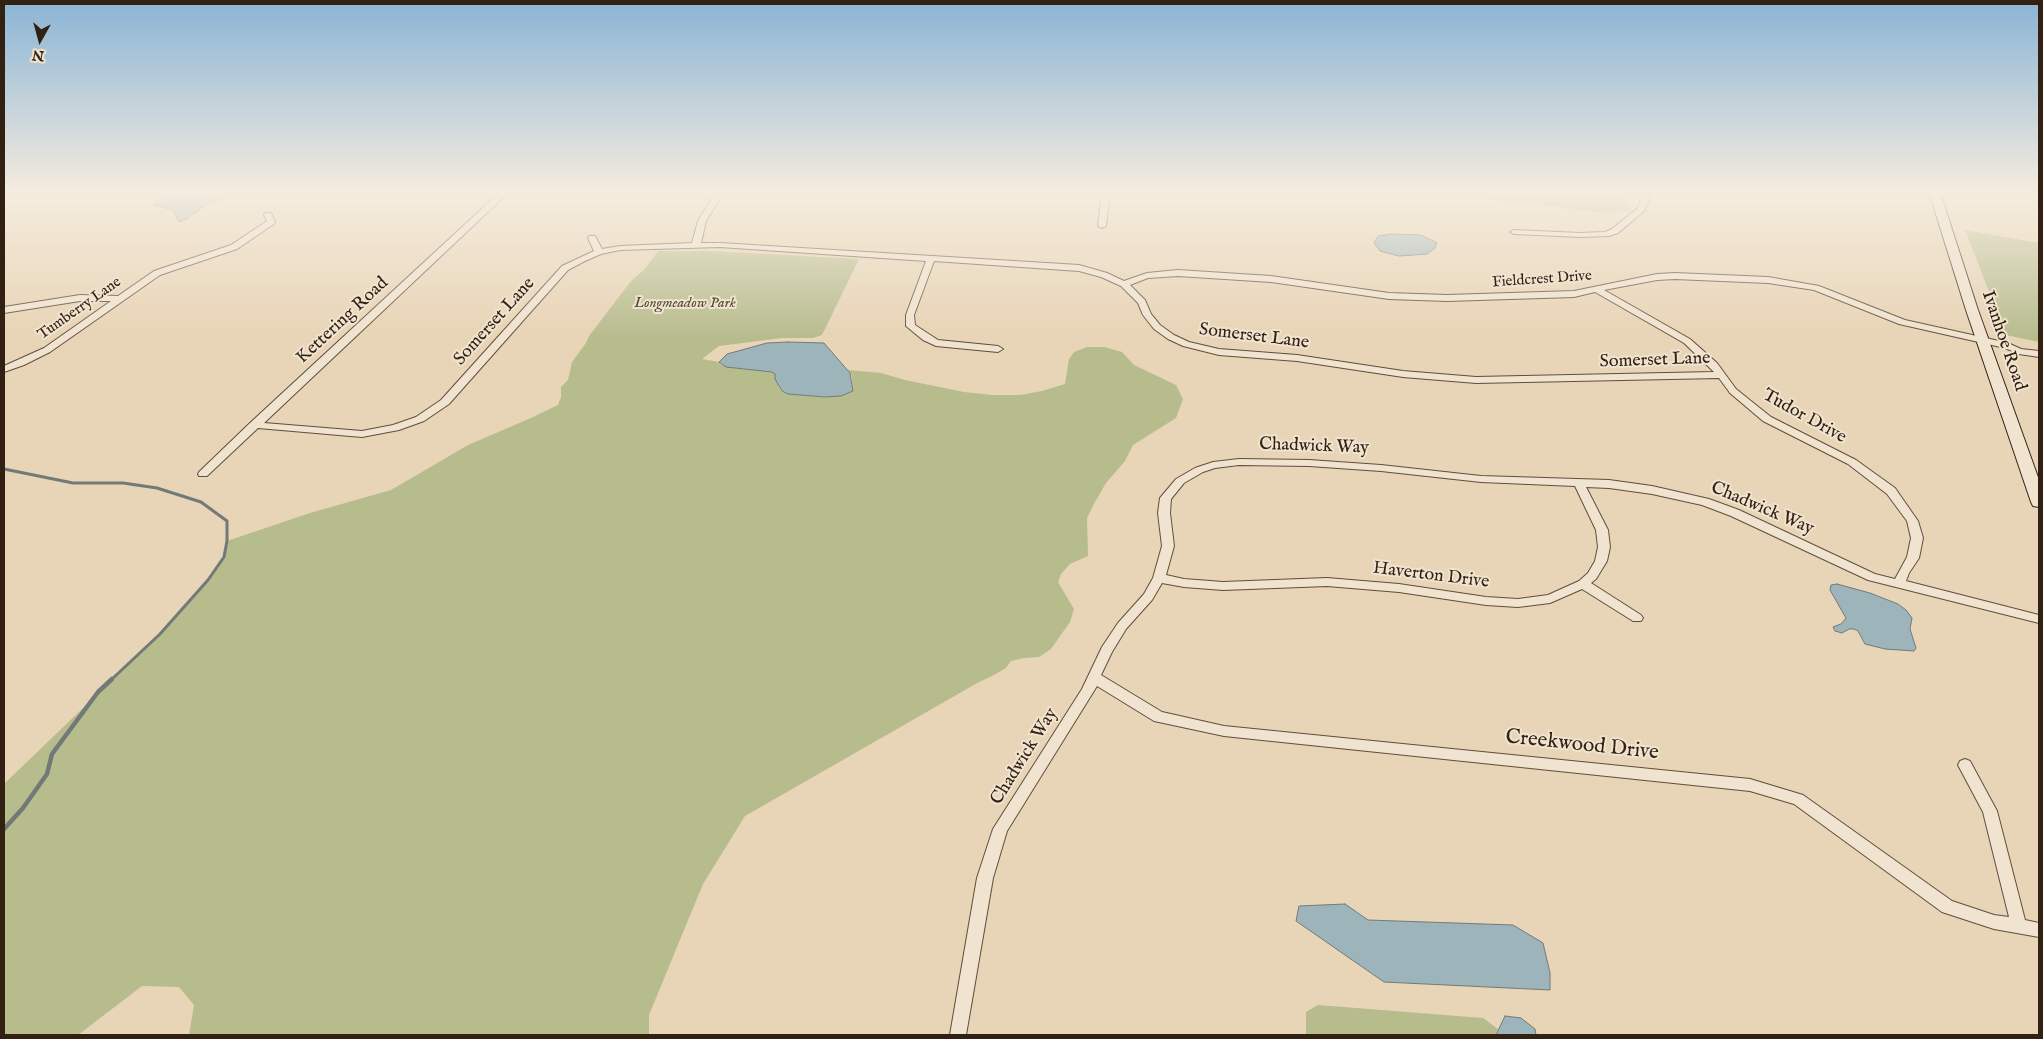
<!DOCTYPE html>
<html>
<head>
<meta charset="utf-8">
<style>
	body { margin:0 }
	#map { position:relative; width:2043px; height:1039px; overflow:hidden; background:#e8d4b6; font-family:"IM FELL English",serif }
	canvas { display:block }
	.frame { position:absolute; inset:0; border:5px solid #322112; pointer-events:none }
	.north { position:absolute; left:15px; top:15px; width:50px; height:50px; -webkit-text-stroke:4px #f0e3d0; paint-order:stroke; rotate:187deg; font-size:14px; font-weight:700; line-height:20px; text-align:center; color:#322112 }
	.north::after { content:''; display:block; margin:auto; width:18px; height:22px; background:#322112; clip-path:polygon(50% 0,100% 100%,50% 72%,0 100%) }
</style>
</head>
<body>
<div id="map">
<canvas width="2043" height="1039"></canvas>
<div class="frame"></div>
<div class="north">N</div>
</div>
<script>
const c = document.querySelector('canvas').getContext('2d');
c.lineJoin = 'round';
function fill(path, color) { c.fillStyle = color; c.fill(path, 'evenodd'); }
const poly = rows => new Path2D(rows.map(r => 'M' + r).join(''));
function trace(path, color, width, dash) { c.strokeStyle = color; c.lineWidth = width; c.lineCap = dash ? 'butt' : 'round'; c.setLineDash(dash || []); c.stroke(path); }
function label(font, color, halo, rows, align = 'center') {
  c.font = font + ' "IM FELL English",serif'; c.lineWidth = 4; c.setLineDash([]); c.textBaseline = 'middle'; c.strokeStyle = halo; c.fillStyle = color; for (const [text, x, y, turn = 0] of rows) {
    c.save(); c.translate(x, y); c.rotate((+turn || 0) * Math.PI / 180); c.textAlign = isNaN(turn) ? turn : align; if (halo) c.strokeText(text, 0, 0); c.fillText(text, 0, 0); c.restore();
  }
}
fill(poly([
	[1433,192,1615,192,1633,211,1597,212],
	[1965,230,2039,243,2039,342,2006,335],
	[658,251,711,251,859,259,822,335,813,338,782,338,719,346,702,359,719,362,721,365,733,368,772,372,775,374,775,379,781,391,788,394,825,397,841,396,853,391,852,376,848,370,881,373,905,380,964,392,992,395,1021,395,1042,391,1065,384,1069,359,1074,352,1087,347,1104,347,1122,352,1134,365,1176,385,1183,399,1176,418,1133,445,1125,461,1106,483,1095,502,1087,518,1088,556,1070,564,1061,574,1058,582,1074,609,1070,622,1051,649,1039,657,1024,658,1011,661,1006,668,992,676,979,682,745,816,703,884,649,1015,649,1035,189,1035,194,1005,179,987,142,986,78,1035,4,1035,4,784,160,634,208,580,224,557,227,541,310,513,391,490,468,445,531,418,558,405,561,397,561,387,568,380,572,362,586,343,589,336,631,281,645,269],
	[1318,1005,1483,1018,1498,1029,1496,1035,1306,1035,1306,1012]
]), '#b7bc8d');
const water = poly([
	[164,192,245,192,208,203,187,219,179,222,173,210,154,205,164,192],
	[1392,234,1421,235,1437,243,1435,248,1427,254,1399,256,1380,251,1374,243,1378,236,1392,234],
	[788,342,824,343,850,373,853,391,841,396,825,397,788,394,782,391,775,379,775,374,772,372,726,367,719,362,727,354,738,351,767,343,788,342],
	[1837,584,1870,593,1898,604,1906,610,1912,618,1910,629,1916,648,1914,651,1885,649,1865,644,1858,631,1854,629,1849,629,1842,633,1835,631,1833,627,1841,624,1846,618,1830,590,1831,585,1837,584],
	[1345,904,1368,920,1513,925,1543,943,1550,973,1550,990,1384,982,1296,921,1299,906,1345,904],
	[1505,1016,1521,1018,1535,1029,1536,1035,1496,1035,1505,1016]
]);
fill(water, '#9db5ba');
trace(water, '#727a77', 1);
trace(poly([
	[4,469,73,483,123,483,157,488,201,502,227,521,227,541,224,557,208,580,160,634,111,680]
]), '#727a77', 3);
trace(poly([
	[4,829,23,808,47,774,52,754,98,692,112,679]
]), '#727a77', 4.5);
const minor = poly([
	[500,192,509,192,264,423,362,431,393,425,416,417,441,400,562,266,594,251,588,238,589,236,595,236,602,249,620,246,692,243,698,221,716,192,724,192,706,221,701,243,720,243,1079,265,1107,273,1124,281,1147,273,1178,270,1271,276,1389,293,1447,295,1574,291,1657,274,1675,273,1768,277,1819,286,1905,320,2008,343,2021,349,2039,351,2039,357,2019,354,2005,348,1899,324,1814,290,1768,283,1675,279,1657,280,1604,290,1690,339,1717,363,1736,389,1771,417,1856,460,1895,488,1918,521,1923,538,1919,558,1909,573,1906,581,2039,615,2039,623,1868,580,1731,516,1702,505,1652,494,1609,488,1586,487,1608,530,1610,547,1607,561,1596,579,1591,583,1641,615,1643,618,1641,621,1633,621,1582,589,1550,603,1518,607,1486,605,1399,592,1327,586,1223,590,1184,587,1162,583,1152,600,1126,629,1112,652,1101,675,1162,712,1224,726,1750,779,1803,795,1952,901,1994,915,2009,917,1983,812,1958,765,1960,761,1965,759,1970,761,1997,811,2025,920,2039,923,2039,937,1994,929,1942,912,1794,804,1750,791,1224,736,1154,721,1097,686,1007,831,993,878,966,1035,950,1035,977,878,993,829,1082,689,1102,647,1118,623,1144,594,1153,578,1162,546,1158,513,1160,498,1176,479,1195,468,1213,462,1239,459,1309,460,1381,465,1481,476,1609,480,1652,486,1709,499,1739,510,1875,574,1895,579,1907,557,1911,538,1907,521,1887,494,1848,464,1763,421,1730,393,1719,378,1476,383,1403,377,1297,361,1219,355,1183,346,1168,339,1154,329,1143,315,1138,303,1121,286,1101,277,1079,271,934,261,914,315,915,325,938,340,998,346,1003,349,998,352,936,346,923,340,906,326,906,315,926,261,720,247,620,250,601,254,585,261,568,270,449,404,424,421,399,430,362,437,258,428,207,476,199,476,198,474,199,472,250,423,500,192],
	[1178,276,1271,282,1389,299,1447,301,1574,297,1595,292,1684,343,1714,372,1476,377,1403,371,1297,355,1219,349,1189,342,1174,335,1160,325,1151,314,1145,300,1130,285,1148,278,1178,276],
	[1239,465,1309,466,1381,471,1481,482,1575,486,1596,530,1598,547,1595,561,1588,573,1579,581,1548,595,1518,599,1486,597,1399,584,1327,578,1223,582,1184,579,1166,575,1174,546,1170,513,1171,499,1184,483,1203,472,1215,468,1239,465],
	[1102,192,1110,192,1106,226,1102,228,1098,226,1102,192],
	[1640,192,1648,192,1649,199,1644,211,1618,233,1609,236,1580,237,1514,234,1510,232,1514,230,1580,233,1605,232,1612,229,1638,208,1641,199,1640,192],
	[265,213,271,213,275,222,274,224,237,249,160,275,50,352,24,365,4,372,4,366,44,348,111,301,80,301,4,313,4,307,80,295,118,296,154,271,231,245,267,221,264,215,265,213]
]);
const secondary = poly([
	[1929,192,1940,192,1978,310,2039,480,2039,507,2033,506,2031,502,1966,310,1929,192]
]);
trace(minor, '#604e3b', 2);
trace(secondary, '#322112', 2);
fill(minor, '#f0e3d0');
fill(secondary, '#f0e3d0');
const sky = c.createLinearGradient(0, 0, 0, 338);
sky.addColorStop(0, '#8ab4d6');
sky.addColorStop(0.57, '#f5ecde');
sky.addColorStop(1, '#f5ecde00');
c.fillStyle = sky;
c.fillRect(0, 0, 2043, 338);
label('15px', '#322112', '#f0e3d0', [
	["Fieldcrest Drive",1542,280,-4],
	["Tumberry Lane",80,309,-35]
]);
label('italic 15px', '#534831', '#f0e3d0', [
	["Longmeadow Park",685,304]
]);
label('18px', '#322112', '#f0e3d0', [
	["Kettering Road",343,321,-43],
	["Somerset Lane",495,322,-48],
	["Somerset Lane",1254,337,7],
	["Ivanhoe Road",2003,341,71],
	["Somerset Lane",1655,361,-2],
	["Tudor Drive",1804,417,29],
	["Chadwick Way",1314,447,2],
	["Chadwick Way",1762,509,23],
	["Haverton Drive",1431,576,7],
	["Chadwick Way",1025,757,-58]
]);
label('21px', '#322112', '#f0e3d0', [
	["Creekwood Drive",1582,746,6]
]);
</script>
</body>
</html>
